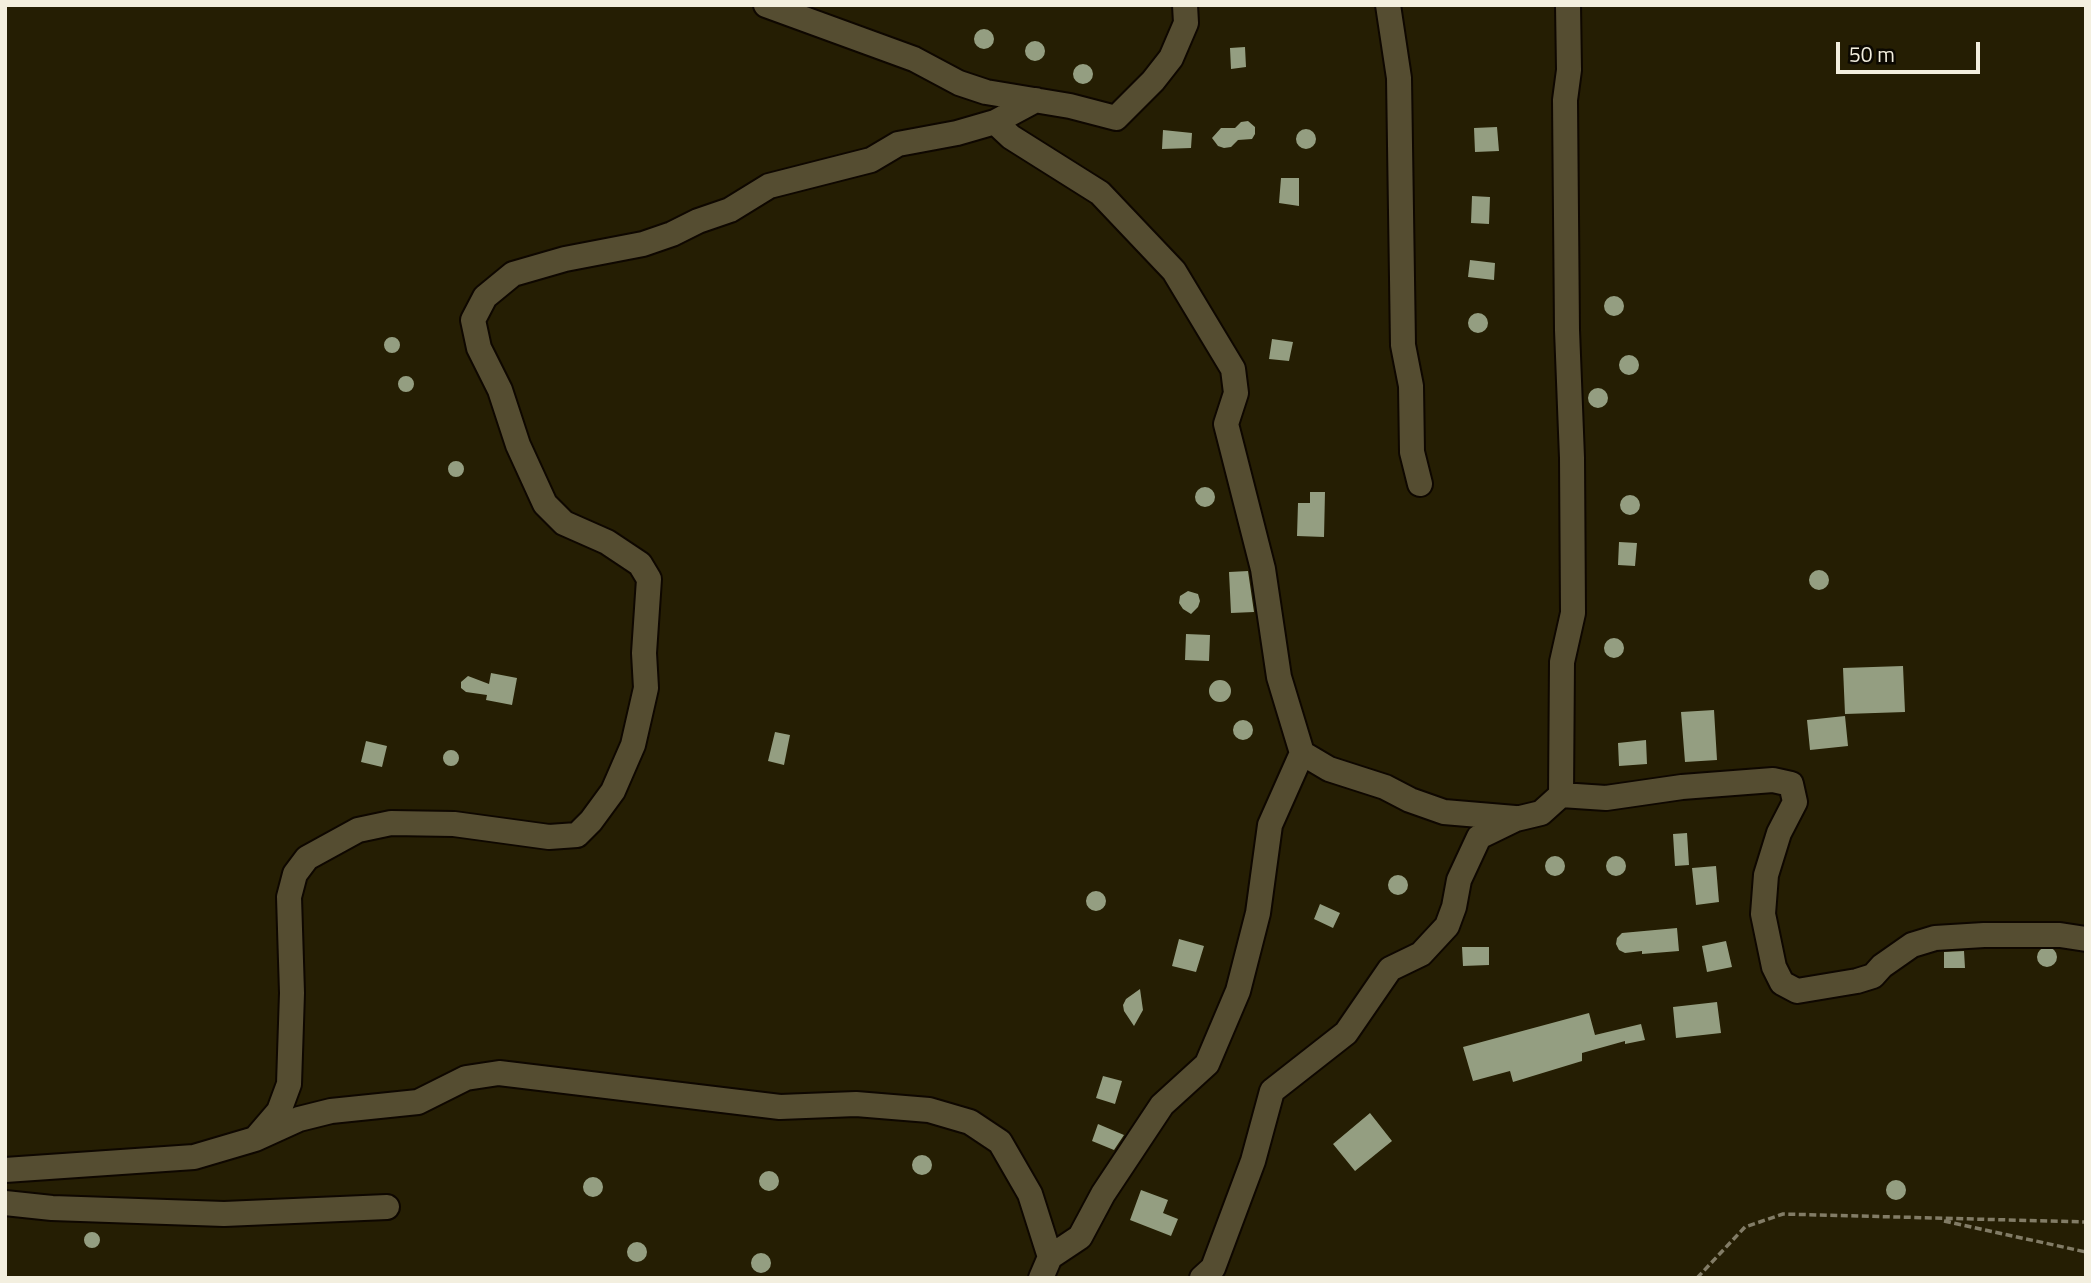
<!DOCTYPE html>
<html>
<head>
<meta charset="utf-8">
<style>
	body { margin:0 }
	#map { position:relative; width:2091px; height:1283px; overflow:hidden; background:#251e03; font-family:"Titillium Web",sans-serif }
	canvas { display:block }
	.frame { position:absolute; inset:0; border:7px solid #f3efdf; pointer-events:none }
	.scale { position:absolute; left:1836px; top:42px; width:144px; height:32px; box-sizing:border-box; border:4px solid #f3efdf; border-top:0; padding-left:9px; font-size:21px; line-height:24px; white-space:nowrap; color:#f3efdf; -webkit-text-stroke:5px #0b0801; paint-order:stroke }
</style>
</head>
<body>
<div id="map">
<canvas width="2091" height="1283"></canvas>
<div class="frame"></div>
<div class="scale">50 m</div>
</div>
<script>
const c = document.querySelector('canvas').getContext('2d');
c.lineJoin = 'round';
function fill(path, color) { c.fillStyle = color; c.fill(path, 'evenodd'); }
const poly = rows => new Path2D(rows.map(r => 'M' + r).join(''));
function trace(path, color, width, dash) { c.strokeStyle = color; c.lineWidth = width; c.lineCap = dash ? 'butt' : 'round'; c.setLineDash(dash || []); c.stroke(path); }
fill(poly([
	'974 39a10 10 0 1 1 20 0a10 10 0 1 1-20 0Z',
	'1025 51a10 10 0 1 1 20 0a10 10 0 1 1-20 0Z',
	[1245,47,1246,67,1231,69,1230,48],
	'1073 74a10 10 0 1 1 20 0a10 10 0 1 1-20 0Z',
	[1248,121,1255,127,1255,134,1252,139,1238,140,1231,147,1224,148,1218,146,1212,138,1221,128,1235,128,1241,122],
	[1497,127,1499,151,1475,152,1474,128],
	'1296 139a10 10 0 1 1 20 0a10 10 0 1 1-20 0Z',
	[1163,130,1192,133,1191,148,1162,149],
	[1281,178,1299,178,1299,206,1279,203],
	[1472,196,1490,197,1489,224,1471,223],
	[1470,260,1495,263,1494,280,1468,277],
	'1604 306a10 10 0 1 1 20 0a10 10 0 1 1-20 0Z',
	'1468 323a10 10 0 1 1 20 0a10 10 0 1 1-20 0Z',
	'384 345a8 8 0 1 1 16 0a8 8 0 1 1-16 0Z',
	[1272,339,1293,342,1289,361,1269,359],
	'1619 365a10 10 0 1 1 20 0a10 10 0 1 1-20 0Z',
	'398 384a8 8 0 1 1 16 0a8 8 0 1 1-16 0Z',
	'1588 398a10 10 0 1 1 20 0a10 10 0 1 1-20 0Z',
	'448 469a8 8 0 1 1 16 0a8 8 0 1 1-16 0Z',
	'1195 497a10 10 0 1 1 20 0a10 10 0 1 1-20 0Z',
	[1310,492,1325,492,1324,537,1297,536,1298,503,1310,503],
	'1620 505a10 10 0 1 1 20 0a10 10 0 1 1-20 0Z',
	[1619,542,1637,543,1635,566,1618,565],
	'1809 580a10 10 0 1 1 20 0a10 10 0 1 1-20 0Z',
	[1248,571,1254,612,1231,613,1229,572],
	[1188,591,1198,594,1200,601,1198,607,1191,614,1183,609,1179,603,1180,596],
	[1186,634,1210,635,1209,661,1185,660],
	'1604 648a10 10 0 1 1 20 0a10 10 0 1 1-20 0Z',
	[1903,666,1905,712,1845,714,1843,668],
	[491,673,517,678,512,705,486,700,487,695,466,692,461,688,461,682,468,676,489,684],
	'1209 691a11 11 0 1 1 22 0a11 11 0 1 1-22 0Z',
	[1714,710,1717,760,1685,762,1681,712],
	[1845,716,1848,746,1810,750,1807,720],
	'1233 730a10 10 0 1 1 20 0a10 10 0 1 1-20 0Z',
	[775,732,790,735,784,765,768,761],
	[1646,740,1647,764,1619,766,1618,743],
	[366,741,387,746,382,767,361,762],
	'443 758a8 8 0 1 1 16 0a8 8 0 1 1-16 0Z',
	[1687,833,1689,865,1675,866,1673,834],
	'1545 866a10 10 0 1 1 20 0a10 10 0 1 1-20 0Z',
	'1606 866a10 10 0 1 1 20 0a10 10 0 1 1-20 0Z',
	[1716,866,1719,902,1696,905,1692,868],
	'1388 885a10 10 0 1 1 20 0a10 10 0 1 1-20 0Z',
	'1086 901a10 10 0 1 1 20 0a10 10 0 1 1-20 0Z',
	[1320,904,1340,913,1333,928,1314,919],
	[1677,928,1679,951,1642,954,1642,951,1625,953,1619,950,1616,944,1617,938,1622,933],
	[1179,939,1204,946,1196,972,1172,966],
	[1726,941,1732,967,1707,972,1702,946],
	[1462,947,1489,947,1489,965,1463,966],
	'2037 957a10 10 0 1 1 20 0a10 10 0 1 1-20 0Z',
	[1964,951,1965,968,1944,968,1944,952],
	[1140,989,1143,1010,1134,1026,1124,1011,1123,1005,1126,999],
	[1717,1002,1721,1033,1676,1038,1673,1007],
	[1589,1013,1595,1035,1641,1024,1645,1040,1625,1044,1625,1041,1582,1053,1582,1061,1513,1082,1510,1071,1473,1081,1463,1047],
	[1103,1076,1122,1081,1115,1104,1096,1098],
	[1370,1113,1392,1141,1355,1171,1333,1144],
	[1098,1124,1124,1135,1114,1150,1092,1141],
	'912 1165a10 10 0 1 1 20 0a10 10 0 1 1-20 0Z',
	'759 1181a10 10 0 1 1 20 0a10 10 0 1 1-20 0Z',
	'583 1187a10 10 0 1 1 20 0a10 10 0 1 1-20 0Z',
	'1886 1190a10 10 0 1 1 20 0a10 10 0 1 1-20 0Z',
	[1141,1190,1168,1200,1163,1213,1178,1219,1171,1236,1130,1220],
	'84 1240a8 8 0 1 1 16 0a8 8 0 1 1-16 0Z',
	'627 1252a10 10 0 1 1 20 0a10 10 0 1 1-20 0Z',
	'751 1263a10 10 0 1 1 20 0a10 10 0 1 1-20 0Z'
]), '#949e81');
const minor = poly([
	[766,5,914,59,959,83,986,92,1070,106,1116,118,1153,81,1171,58,1186,23,1185,5],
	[1388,5,1399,78,1403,345,1411,386,1412,452,1420,484],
	[995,122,1011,137,1100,193,1174,271,1233,369,1236,393,1226,424,1263,569,1279,677,1302,753,1329,769,1385,787,1410,800,1444,812,1515,818],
	[1561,795,1606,798,1682,787,1773,780,1791,784,1795,802,1779,833,1766,875,1763,914,1774,967,1782,983,1797,991,1857,981,1873,976,1882,966,1912,945,1935,938,1984,935,2060,935,2086,939],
	[255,1139,279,1111,289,1084,292,993,289,897,295,874,307,858,358,830,391,823,454,824,549,837,577,835,591,821,613,791,633,745,646,688,644,653,649,579,640,564,607,542,564,523,545,504,518,445,500,390,479,348,473,320,485,297,513,274,565,259,643,244,672,234,698,221,730,210,769,186,871,160,898,144,957,133,995,122,1036,100],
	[5,1170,194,1157,255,1139,299,1119,331,1111,418,1102,466,1078,499,1073,780,1107,856,1104,929,1110,970,1122,1000,1142,1030,1194,1050,1257,1041,1278],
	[5,1203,52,1208,224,1214,387,1207],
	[1050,1257,1080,1237,1103,1194,1162,1105,1207,1064,1238,991,1258,913,1270,825,1302,753],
	[1202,1278,1213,1268,1253,1161,1272,1091,1346,1033,1390,969,1421,954,1447,926,1454,907,1459,880,1479,837,1516,819,1541,813,1561,795,1562,662,1573,613,1572,458,1567,330,1565,100,1569,70,1568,5]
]);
trace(minor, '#0e0700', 28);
trace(poly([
	[1944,1221,2086,1252],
	[1697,1278,1745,1227,1783,1214,2086,1222]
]), '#827c66', 3.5, [7, 3.5]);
trace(minor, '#554d31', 24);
</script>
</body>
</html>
